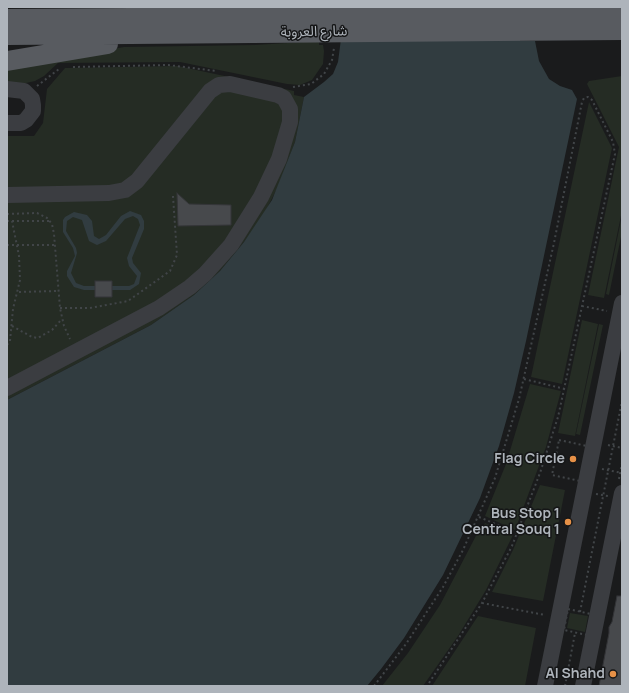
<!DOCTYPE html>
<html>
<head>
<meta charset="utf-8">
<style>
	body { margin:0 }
	#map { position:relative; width:629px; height:693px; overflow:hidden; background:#1a1b1c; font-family:Manrope,sans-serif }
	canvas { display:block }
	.frame { position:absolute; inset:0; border:8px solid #aeb4bb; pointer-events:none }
</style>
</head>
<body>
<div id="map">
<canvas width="629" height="693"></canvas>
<div class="frame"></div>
</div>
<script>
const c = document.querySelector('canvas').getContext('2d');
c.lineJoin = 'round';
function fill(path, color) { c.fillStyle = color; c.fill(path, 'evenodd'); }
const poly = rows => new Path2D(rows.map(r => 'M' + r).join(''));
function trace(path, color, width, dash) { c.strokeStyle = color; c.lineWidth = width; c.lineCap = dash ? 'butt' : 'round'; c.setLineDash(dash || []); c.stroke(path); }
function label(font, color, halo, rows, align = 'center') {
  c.font = font + ' Manrope,"Noto Sans Arabic",sans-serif'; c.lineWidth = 3; c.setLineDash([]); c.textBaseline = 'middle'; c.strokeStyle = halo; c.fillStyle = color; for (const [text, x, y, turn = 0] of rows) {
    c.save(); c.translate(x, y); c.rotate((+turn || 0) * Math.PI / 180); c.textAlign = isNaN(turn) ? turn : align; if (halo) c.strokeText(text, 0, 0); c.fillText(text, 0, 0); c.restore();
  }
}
fill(poly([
	[319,41,319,45,323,45,324,51,323,64,312,80,300,85,287,84,180,62,58,63,44,76,35,81,26,83,7,83,7,67,124,47,255,45],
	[178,66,294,91,294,95,304,97,295,142,278,187,264,214,244,242,220,271,194,295,151,325,7,400,7,136,34,136,43,123,47,89,65,68],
	[622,76,622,211,604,298,588,295,619,147,587,84,589,81],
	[589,102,612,148,562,384,531,377],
	[622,215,622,232,609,295,606,294],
	[582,320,598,324,575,436,558,433],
	[599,324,603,325,580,435,576,434],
	[530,384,561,391,546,447,515,530,485,516,506,464],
	[540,485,565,490,543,601,492,592,513,550],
	[485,523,513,535,486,590,458,636,423,686,382,686,408,653,440,605,480,528,482,528],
	[570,613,588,616,585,632,567,628],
	[478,616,536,628,525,686,432,686]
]), '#252c24');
fill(poly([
	[522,7,520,41,535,41,539,61,549,79,560,86,572,90,577,99,526,341,514,393,499,446,480,498,443,575,404,638,381,669,367,686,7,686,7,400,151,325,194,295,220,271,244,242,272,200,295,142,304,97,324,82,333,74,338,62,341,39],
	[130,211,141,215,144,221,144,229,132,258,133,263,141,273,139,284,130,290,84,290,74,287,67,276,67,271,75,256,73,248,63,232,63,220,65,217,74,212,87,215,92,221,94,236,99,239,106,235,121,216],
	[133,216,138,219,140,225,127,258,129,266,137,276,134,284,129,286,84,286,76,283,71,273,77,253,76,248,66,231,67,221,73,217,82,220,89,241,97,245,106,241,125,219]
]), '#313c40');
const building = poly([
	[177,193,189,204,231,205,231,225,178,226,177,193],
	[95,281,112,281,112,297,95,297,95,281],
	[617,596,622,596,622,686,599,686,609,633,609,627,612,622,617,596]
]);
fill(building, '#47494c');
trace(building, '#343538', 1);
trace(poly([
	[73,67,168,65,216,71],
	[37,86,59,69],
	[293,87,311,84,324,74,332,60,334,48],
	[7,214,37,213,47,218,52,224,54,234,60,308,64,326,70,339],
	[7,221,49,221],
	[7,245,55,245],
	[19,292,58,291],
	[582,306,607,311],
	[60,308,90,308,128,301,170,271,177,255,173,196],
	[12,326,32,337,38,338,52,330,62,319],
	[7,345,10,341,13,309,20,280,19,256,12,221],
	[524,379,565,389],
	[559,440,587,446,580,481,552,475,559,440],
	[608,445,622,448],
	[546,455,556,458],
	[602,469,622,473],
	[619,479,622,463],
	[596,494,608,496],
	[479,517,517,533],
	[482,603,545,615],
	[568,609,591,614,587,635,564,630,568,609],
	[580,612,622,401],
	[374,686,406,644,443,587,463,550,495,478,519,399,554,243,582,102,584,98,588,97,592,100,613,142,615,154,558,417,540,473,512,546,482,603,427,686],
	[565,686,575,633]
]), '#414548', 2, [2, 3]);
trace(poly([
	[7,89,24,91,32,99,33,105,33,111,26,120,21,123,7,123],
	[7,195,109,193,125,190,137,181,210,91,219,85,230,84,278,95,284,98,290,109,290,122,279,159,261,197,231,245,205,274,190,287,159,308,7,388],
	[545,686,622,303],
	[583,686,622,493]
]), '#3b3d41', 16);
trace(poly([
	[7,19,622,14],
	[7,35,622,30],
	[7,61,108,44]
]), '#585b60', 20);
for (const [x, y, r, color] of [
	[573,459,4,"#e79147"],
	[568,522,4,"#e79147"],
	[613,674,4,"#e79147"]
]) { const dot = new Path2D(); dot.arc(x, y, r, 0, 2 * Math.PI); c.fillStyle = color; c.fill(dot); trace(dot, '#151617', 1.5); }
label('14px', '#aeb4bb', '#151617', [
	["شارع العروبة",314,32,-1]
]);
label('bold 14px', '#aeb4bb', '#151617', [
	["Flag Circle",565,459],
	["Bus Stop 1",560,514],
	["Central Souq 1",560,530],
	["Al Shahd",605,674]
], 'right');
</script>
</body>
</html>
